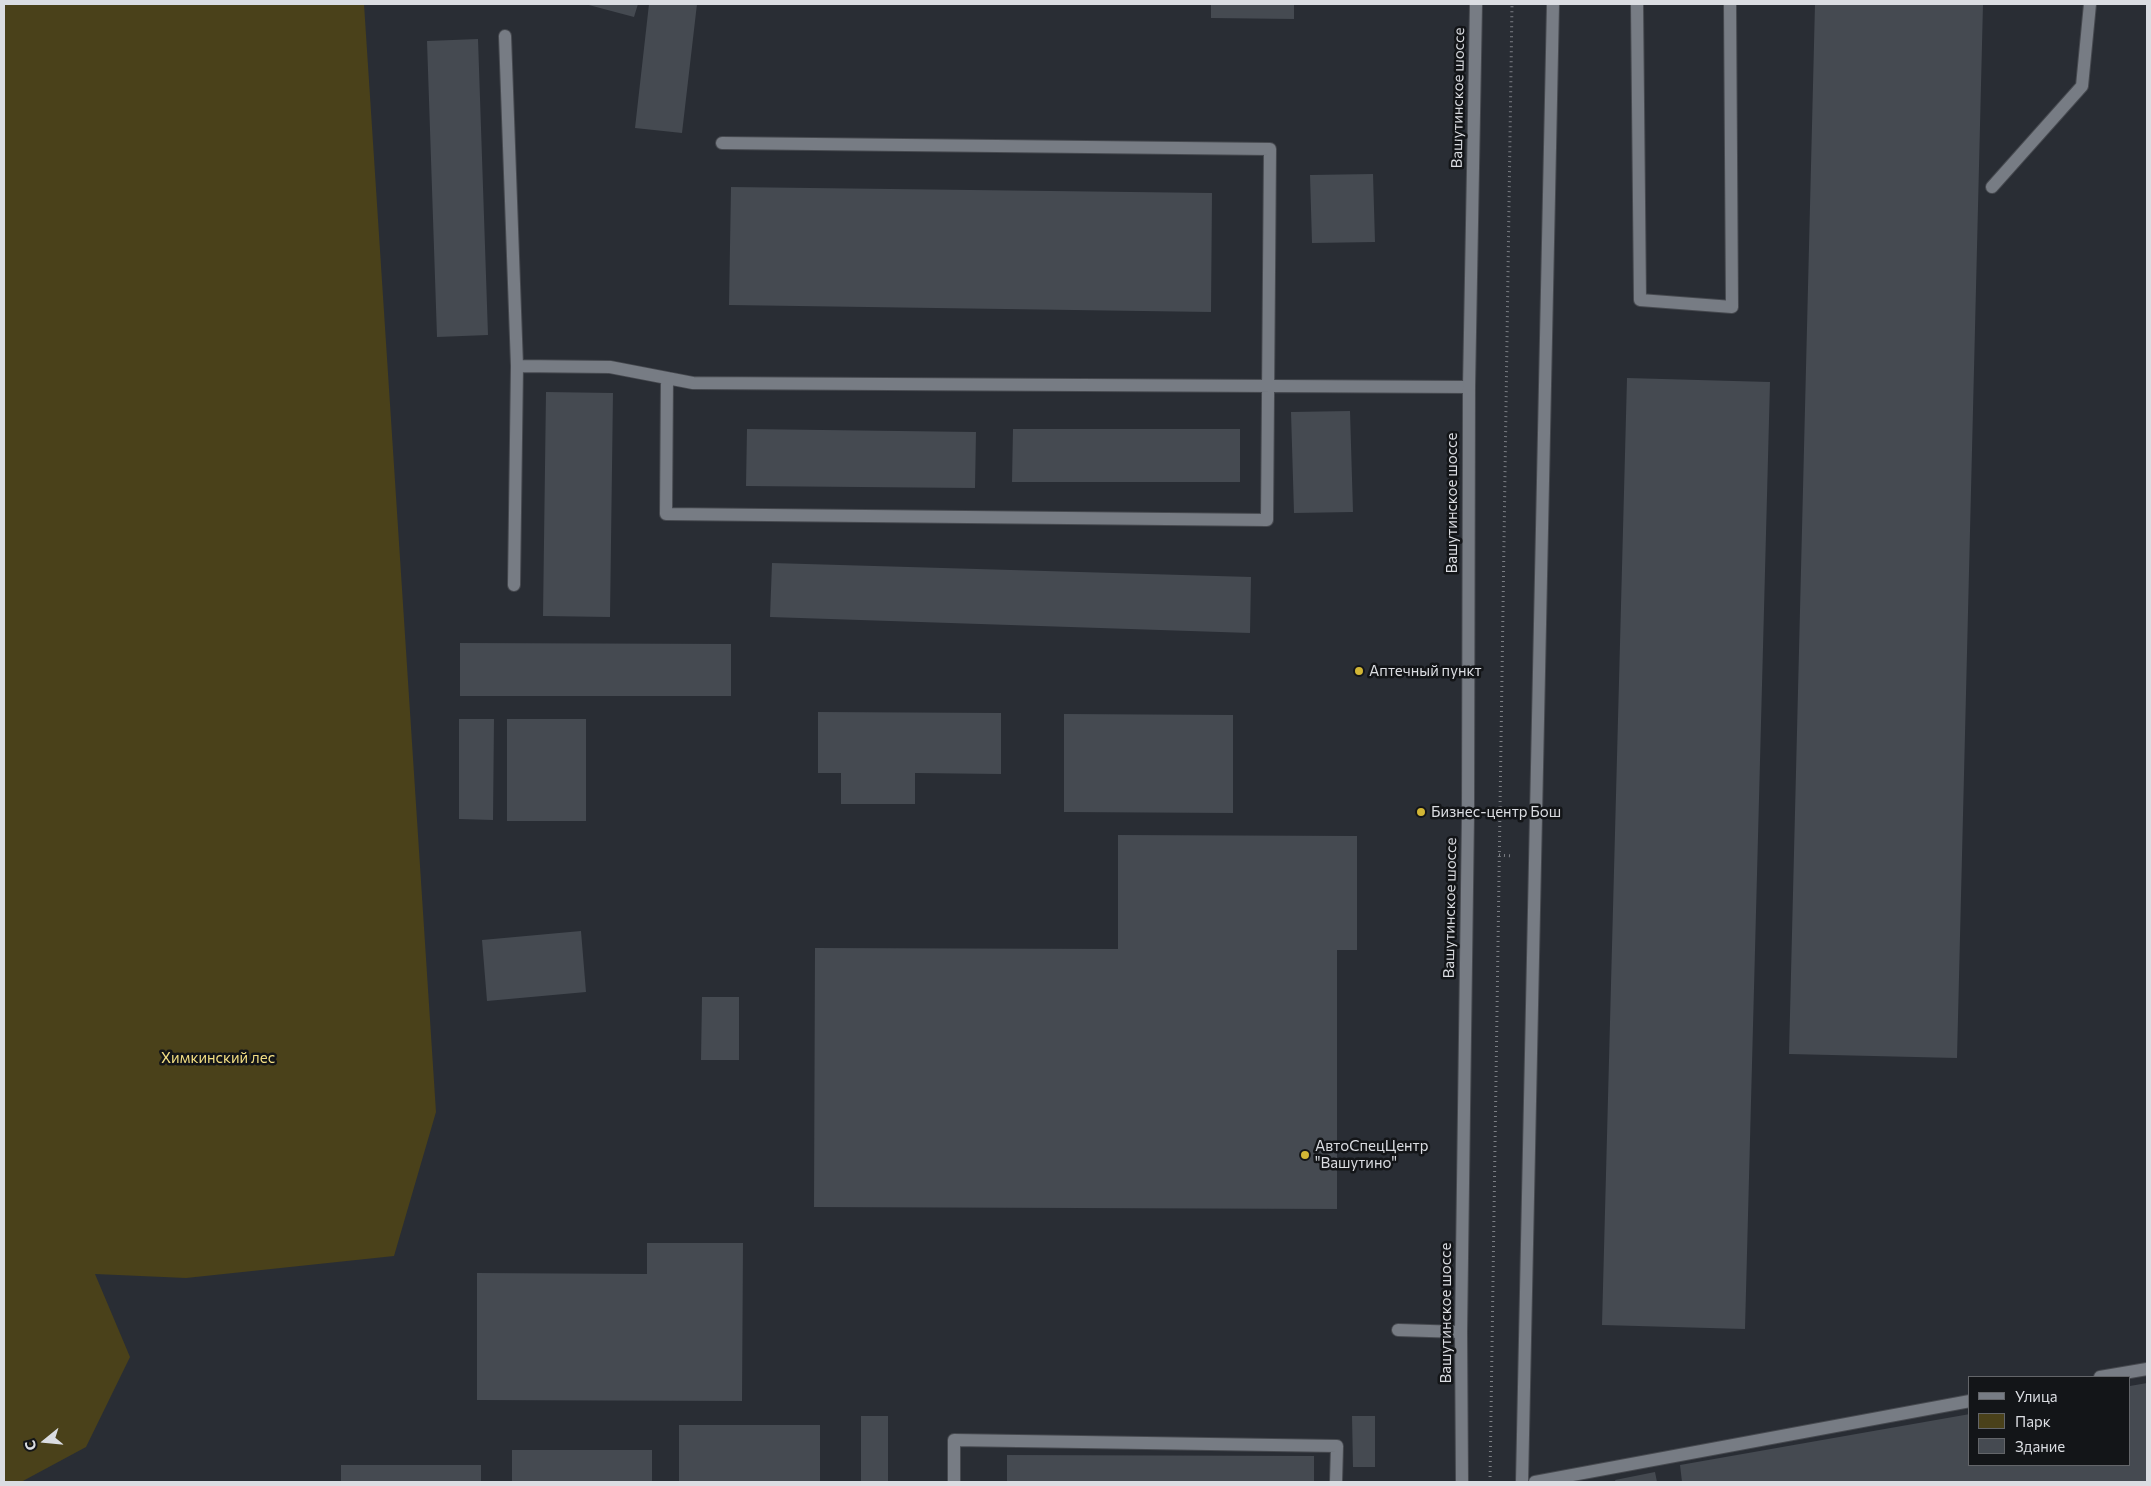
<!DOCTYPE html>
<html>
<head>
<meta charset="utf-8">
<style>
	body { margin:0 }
	#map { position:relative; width:2151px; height:1486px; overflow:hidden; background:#292d34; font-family:Commissioner,sans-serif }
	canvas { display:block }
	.frame { position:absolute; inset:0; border:5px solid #dbdde2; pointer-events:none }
	.legend { position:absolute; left:1968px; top:1376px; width:162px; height:90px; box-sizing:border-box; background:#131518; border:1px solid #636569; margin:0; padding:6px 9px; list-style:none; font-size:15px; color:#dbdde2 }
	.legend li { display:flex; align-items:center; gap:10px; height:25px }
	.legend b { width:25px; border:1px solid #636569 }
	.north { position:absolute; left:20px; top:1416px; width:50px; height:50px; -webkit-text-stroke:4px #131518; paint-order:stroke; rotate:253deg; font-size:14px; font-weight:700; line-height:20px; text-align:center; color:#dbdde2 }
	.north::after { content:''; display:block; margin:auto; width:18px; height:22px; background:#dbdde2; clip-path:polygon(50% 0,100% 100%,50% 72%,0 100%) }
</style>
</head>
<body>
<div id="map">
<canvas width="2151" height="1486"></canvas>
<div class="frame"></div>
<ul class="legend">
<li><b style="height:6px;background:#777c84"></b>Улица</li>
<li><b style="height:14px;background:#4a411a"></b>Парк</li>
<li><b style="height:14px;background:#454a51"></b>Здание</li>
</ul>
<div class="north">С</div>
</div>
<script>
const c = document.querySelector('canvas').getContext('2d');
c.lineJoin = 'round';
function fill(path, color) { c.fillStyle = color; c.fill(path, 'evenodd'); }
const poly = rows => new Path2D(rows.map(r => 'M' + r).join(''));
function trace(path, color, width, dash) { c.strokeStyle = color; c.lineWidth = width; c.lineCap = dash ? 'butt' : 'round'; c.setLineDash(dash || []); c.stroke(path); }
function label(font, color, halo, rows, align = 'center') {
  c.font = font + ' Commissioner,sans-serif'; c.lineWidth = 5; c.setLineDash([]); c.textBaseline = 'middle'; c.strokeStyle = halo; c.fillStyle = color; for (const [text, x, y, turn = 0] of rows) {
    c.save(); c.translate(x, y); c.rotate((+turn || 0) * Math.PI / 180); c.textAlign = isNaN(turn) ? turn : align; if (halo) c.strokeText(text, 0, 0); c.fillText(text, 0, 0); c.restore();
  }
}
fill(poly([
	[4,4,364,4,436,1112,394,1256,186,1278,95,1274,130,1357,86,1447,21,1482,4,1482]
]), '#4a411a');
fill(poly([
	[585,4,638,4,634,17],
	[649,4,697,4,682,133,635,128],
	[1211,4,1294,4,1294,19,1211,18],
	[1815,4,1983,4,1957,1058,1789,1054],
	[478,39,488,335,437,337,427,41],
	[1373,174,1375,242,1312,243,1310,175],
	[731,187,1212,193,1211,312,729,305],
	[1627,378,1770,382,1745,1329,1602,1325],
	[546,392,613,393,610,617,543,616],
	[1350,411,1353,512,1294,513,1291,412],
	[747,429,976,432,975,488,746,486],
	[1013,429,1240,429,1240,482,1012,482],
	[772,563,1251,577,1250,633,770,617],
	[460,643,731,644,731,696,460,696],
	[818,712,1001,713,1001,774,915,773,915,804,841,804,841,773,818,773],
	[1064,714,1233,715,1233,813,1064,812],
	[459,719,494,719,493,820,459,819],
	[507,719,586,719,586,821,507,821],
	[1118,835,1357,836,1357,950,1337,950,1337,1209,814,1207,815,948,1118,949],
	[581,931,586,992,487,1001,482,940],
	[702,997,739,997,739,1060,701,1060],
	[647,1243,743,1243,742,1401,477,1400,477,1273,647,1274],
	[2147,1383,2147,1482,1682,1482,1680,1465,1970,1414,1970,1465,2130,1465,2130,1386],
	[861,1416,888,1416,888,1482,861,1482],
	[1352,1416,1375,1416,1375,1467,1353,1467],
	[679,1425,820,1425,820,1482,679,1482],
	[512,1450,652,1450,652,1482,512,1482],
	[1007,1455,1314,1456,1314,1482,1007,1482],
	[341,1465,481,1465,481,1482,341,1482],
	[1655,1472,1657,1482,1616,1482,1615,1480]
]), '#454a51');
const service = poly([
	[1637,4,1640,300,1732,307,1730,4],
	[505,36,517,366],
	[1992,187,2082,86,2090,4],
	[667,378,666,514,1267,520,1270,149,722,143],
	[514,585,517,366,610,367,693,383,1469,387],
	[1398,1330,1461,1332],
	[2100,1377,2147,1369],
	[954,1482,954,1440,1337,1446,1336,1482],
	[1522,1482,1553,4],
	[1535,1482,1970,1401]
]);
const tertiary = poly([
	[1462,1482,1461,1332,1468,814,1469,387,1476,4]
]);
trace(service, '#46494f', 14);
trace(tertiary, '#46494f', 14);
trace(poly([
	[1499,855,1512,856],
	[1490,1482,1512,4]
]), '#7b7e84', 3, [1, 4]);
trace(service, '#777c84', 12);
trace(tertiary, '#777c84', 12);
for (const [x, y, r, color] of [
	[1359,671,5,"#d2b635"],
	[1421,812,5,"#d2b635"],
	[1305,1155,5,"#d2b635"]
]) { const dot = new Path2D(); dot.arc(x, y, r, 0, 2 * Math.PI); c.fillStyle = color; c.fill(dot); trace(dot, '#131518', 2); }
label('15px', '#dbdde2', '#131518', [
	["Вашутинское шоссе",1458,98,-89],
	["Вашутинское шоссе",1452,503,-90],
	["Вашутинское шоссе",1450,908,-89],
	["Вашутинское шоссе",1446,1313,-90]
]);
label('15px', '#dbdde2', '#131518', [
	["Аптечный пункт",1369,671],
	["Бизнес-центр Бош",1431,812],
	["АвтоСпецЦентр",1315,1146],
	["\"Вашутино\"",1315,1163]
], 'left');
label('15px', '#f3de83', '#131518', [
	["Химкинский лес",218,1058]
]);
</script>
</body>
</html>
